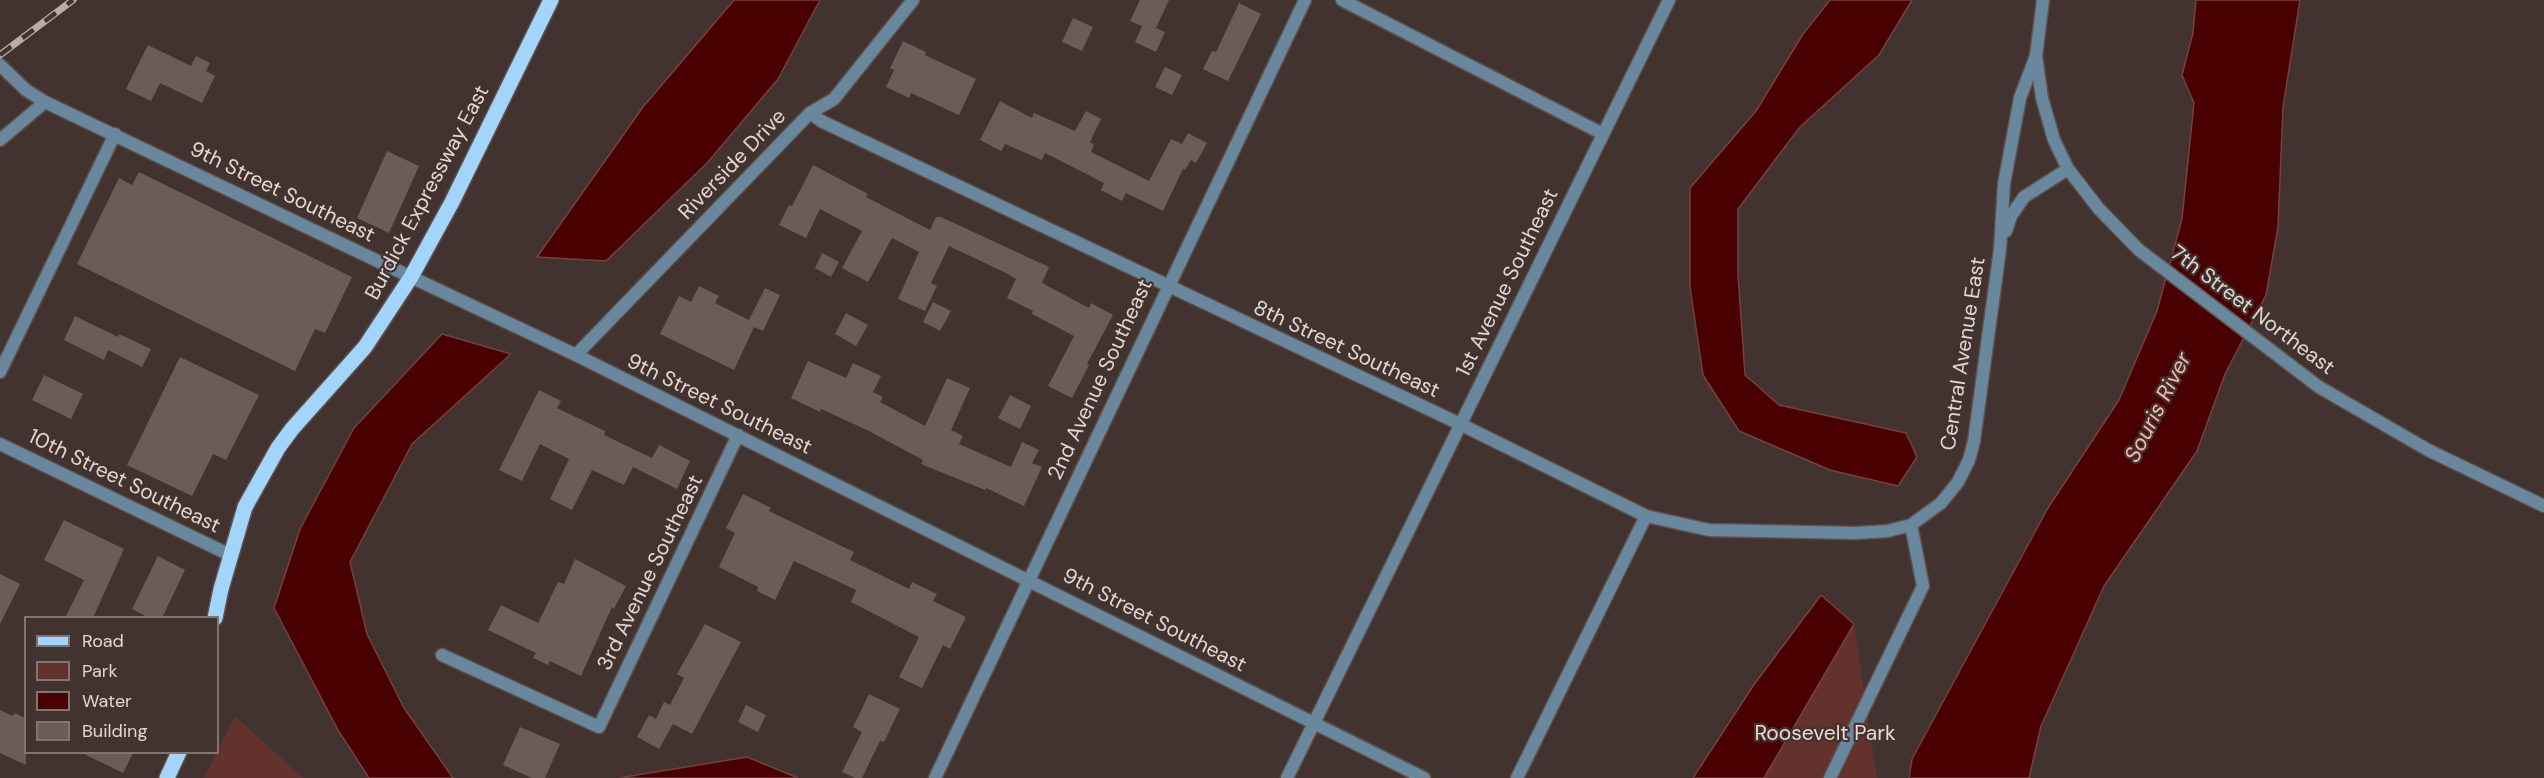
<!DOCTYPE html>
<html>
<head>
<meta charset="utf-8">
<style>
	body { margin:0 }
	#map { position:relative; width:2544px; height:778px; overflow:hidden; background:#423331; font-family:"DM Sans",sans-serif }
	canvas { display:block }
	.legend { position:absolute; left:24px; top:616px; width:195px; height:138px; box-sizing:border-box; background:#423331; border:2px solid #817472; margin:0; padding:8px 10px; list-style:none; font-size:18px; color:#e0d6d4 }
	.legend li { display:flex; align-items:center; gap:12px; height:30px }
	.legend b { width:30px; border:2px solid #817472 }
</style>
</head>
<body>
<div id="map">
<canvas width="2544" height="778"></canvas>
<ul class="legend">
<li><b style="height:8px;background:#a3d4f9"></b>Road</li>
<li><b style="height:16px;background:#64322d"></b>Park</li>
<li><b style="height:16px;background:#490000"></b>Water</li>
<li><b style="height:16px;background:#6c5b58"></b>Building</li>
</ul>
</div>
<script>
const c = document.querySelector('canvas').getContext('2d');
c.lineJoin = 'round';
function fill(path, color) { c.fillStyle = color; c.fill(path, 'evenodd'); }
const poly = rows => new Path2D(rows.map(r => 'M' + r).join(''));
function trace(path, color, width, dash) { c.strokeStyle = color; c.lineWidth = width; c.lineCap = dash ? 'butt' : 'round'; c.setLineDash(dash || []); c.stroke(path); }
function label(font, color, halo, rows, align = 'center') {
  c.font = font + ' "DM Sans",sans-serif'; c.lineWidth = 4.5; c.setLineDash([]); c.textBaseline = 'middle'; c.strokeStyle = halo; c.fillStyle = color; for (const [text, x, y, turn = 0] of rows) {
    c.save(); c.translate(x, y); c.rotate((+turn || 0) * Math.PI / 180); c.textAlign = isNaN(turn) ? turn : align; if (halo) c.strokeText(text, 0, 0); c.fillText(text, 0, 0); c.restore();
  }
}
fill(poly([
	[1854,624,1877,778,1732,778],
	[235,716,303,778,204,778]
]), '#64322d');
const water = poly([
	[734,0,820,0,778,79,708,162,606,261,537,257,643,107,734,0],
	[1830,0,1912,0,1879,55,1800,127,1738,209,1738,275,1745,375,1779,405,1906,433,1917,457,1898,486,1830,470,1739,431,1703,375,1690,287,1690,188,1756,111,1803,34,1830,0],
	[2196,0,2300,0,2283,107,2278,227,2266,295,2225,374,2197,451,2104,586,2041,726,2029,778,1909,778,1912,759,2048,508,2119,400,2157,311,2182,219,2194,103,2182,75,2193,33,2196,0],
	[442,334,511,354,412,444,350,562,367,634,404,708,453,778,369,778,338,730,274,608,300,529,354,428,442,334],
	[1821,595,1854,624,1764,778,1693,778,1753,686,1821,595],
	[747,757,798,778,620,778,625,777,747,757]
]);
fill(water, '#490000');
trace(water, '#764040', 1.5);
fill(poly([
	[1140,0,1169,0,1156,28,1165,32,1156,52,1135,42,1142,26,1130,21],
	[1239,3,1261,14,1228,81,1203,69,1212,51,1216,52],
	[1073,18,1093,27,1082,51,1062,42],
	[903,41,926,52,925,55,976,79,959,115,911,93,909,98,886,87,894,70,890,68],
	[148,45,191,66,196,56,210,63,206,71,215,76,202,103,160,83,151,101,126,89],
	[1165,67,1182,75,1172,95,1155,87],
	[1000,101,1032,118,1034,113,1075,131,1086,111,1101,119,1090,142,1094,145,1091,152,1149,181,1171,139,1182,144,1188,133,1207,143,1196,163,1191,160,1185,170,1183,169,1163,211,1126,193,1122,201,1101,190,1104,183,1045,153,1042,160,1005,144,1001,151,980,140],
	[387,151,419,166,389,233,357,218],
	[813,165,868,194,866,197,930,230,936,217,941,217,1049,267,1042,283,1089,308,1091,303,1113,315,1087,364,1089,365,1072,398,1048,386,1074,336,1032,314,1033,311,1007,298,1016,279,1006,273,949,246,931,283,937,286,925,311,898,299,919,252,892,238,868,282,842,268,862,231,820,209,806,238,779,225,789,205,792,206],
	[139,172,352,277,325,333,315,329,295,371,77,264,119,178,132,185],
	[822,253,839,262,831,277,815,268],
	[699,286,719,296,715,303,749,320,765,288,780,295,763,331,754,327,734,370,660,334,679,296,691,302],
	[933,302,951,311,940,331,923,322],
	[846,313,868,325,856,346,835,334],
	[75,316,118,337,119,334,151,349,142,367,108,350,104,360,64,340],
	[180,357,259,395,226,460,213,454,192,496,127,465],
	[808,361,846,378,853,363,881,376,873,392,883,397,880,402,925,426,947,378,970,388,951,430,963,436,959,444,1011,467,1022,442,1039,450,1032,463,1042,467,1024,506,986,488,985,490,921,464,923,460,867,430,821,409,820,412,791,398],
	[44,375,83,394,71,419,32,400],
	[539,390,561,401,557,408,605,431,604,435,652,458,659,445,690,461,677,489,633,467,624,485,592,470,572,510,550,499,569,459,540,444,522,481,499,470],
	[1010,395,1031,406,1020,429,998,418],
	[743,494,771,508,769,511,854,552,850,560,909,589,912,582,937,594,933,601,966,617,950,649,943,645,922,688,899,677,919,637,851,602,856,590,794,561,775,600,757,591,758,587,719,567,735,533,726,528],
	[64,520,124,549,93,618,65,618,84,580,44,560],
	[158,556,185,570,162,618,149,618,132,609],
	[575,559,626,586,614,609,612,607,581,676,550,661,548,665,533,658,536,653,488,630,501,605,538,623,558,582,564,584],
	[0,574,20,584,0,624],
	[705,624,741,642,692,734,673,724,659,749,637,737,649,715,656,719,664,702,670,705,684,678,677,674],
	[869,694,900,709,884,742,880,741,862,778,855,778,842,772,862,732,853,727],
	[746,705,766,715,758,732,738,722],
	[0,710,13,716,15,713,26,719,26,765,0,753],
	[520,727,560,744,545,778,532,778,503,765],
	[82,753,133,753,123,773]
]), '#6c5b58');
const minor = poly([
	[1342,0,1603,134],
	[810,113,821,121,1460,424,1646,516,1709,530,1856,533,1888,531,1911,525,1941,503,1958,482,1969,460,1974,441,2000,249,2004,184,2020,98,2036,56],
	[2006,231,2011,216,2024,197,2068,169],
	[411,277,576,355,1424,778],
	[576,355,810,113,834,99,913,0],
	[0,372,115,134],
	[0,444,230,555],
	[442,655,599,727,738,435],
	[935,778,1305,0],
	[1287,778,1669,0],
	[1517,778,1646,516],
	[1830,778,1923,586,1911,525]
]);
const tertiary = poly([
	[2043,0,2036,56,2042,98,2054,140,2068,169,2099,209,2139,250,2319,387,2428,450,2544,506],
	[0,65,26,90,45,102,411,277],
	[0,140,45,102]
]);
const primary = poly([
	[215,618,221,589,245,507,278,448,292,429,365,347,411,277,452,202,551,0],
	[167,778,179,752]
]);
trace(minor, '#5e504e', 15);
trace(tertiary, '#5e504e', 15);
trace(primary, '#5e504e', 18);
trace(minor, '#69879d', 12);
trace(tertiary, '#69879d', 12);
trace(primary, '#a3d4f9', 15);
const rail = poly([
	[0,55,73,0]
]);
trace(rail, '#b8adab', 7);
trace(rail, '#423331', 4.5, [14]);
label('21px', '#e0d6d4', '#423331', [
	["Riverside Drive",733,165,-46],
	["9th Street Southeast",282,193,26],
	["Burdick Expressway East",428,193,-62],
	["1st Avenue Southeast",1508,283,-64],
	["7th Street Northeast",2252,311,37],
	["8th Street Southeast",1346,350,25],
	["Central Avenue East",1964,354,-81],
	["2nd Avenue Southeast",1101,380,-65],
	["9th Street Southeast",719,405,26],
	["10th Street Southeast",124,482,26],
	["3rd Avenue Southeast",651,573,-64],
	["9th Street Southeast",1154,621,27]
]);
label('21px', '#efd7d3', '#423331', [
	["Roosevelt Park",1825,734]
]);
label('italic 22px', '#fab5ab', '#423331', [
	["Souris River",2159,408,-63]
]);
</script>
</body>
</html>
